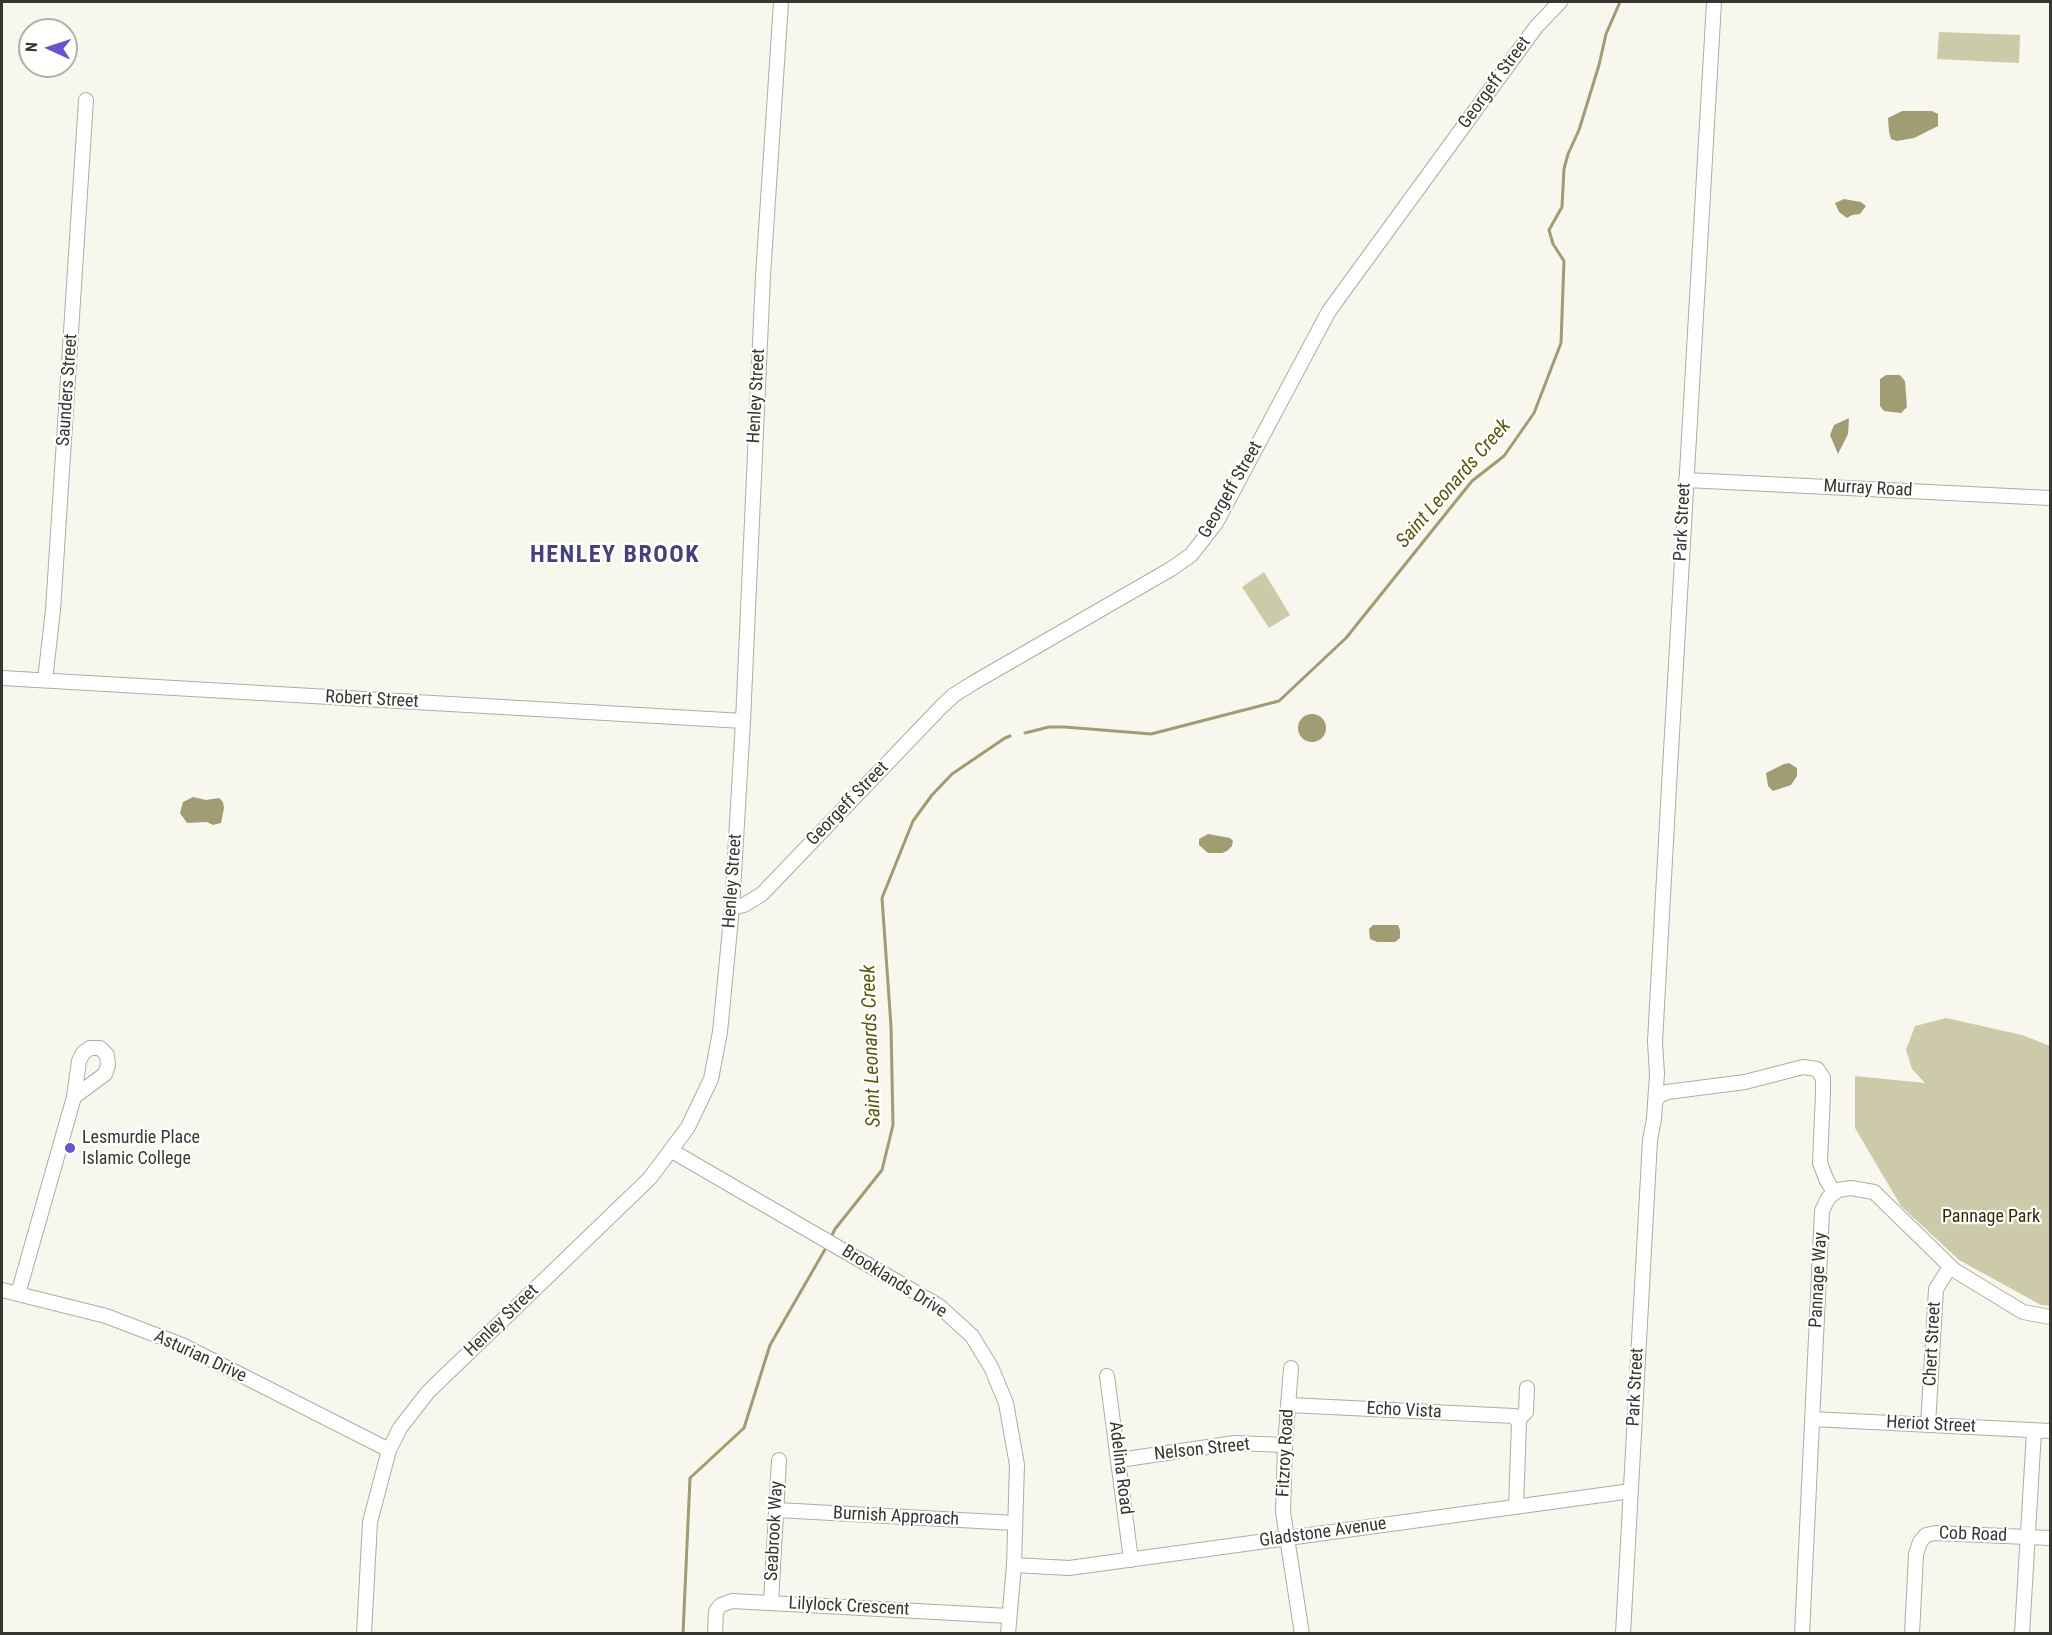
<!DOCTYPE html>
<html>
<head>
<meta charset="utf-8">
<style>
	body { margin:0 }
	#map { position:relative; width:2052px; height:1635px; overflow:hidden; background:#f7f7ed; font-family:"Roboto Condensed",sans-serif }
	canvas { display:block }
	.frame { position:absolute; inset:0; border:3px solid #373633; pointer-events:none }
	.north { position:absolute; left:18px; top:18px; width:60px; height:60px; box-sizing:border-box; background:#fffffe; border:2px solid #afafad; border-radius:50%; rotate:273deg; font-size:16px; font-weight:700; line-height:24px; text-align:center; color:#373633 }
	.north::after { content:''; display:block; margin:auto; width:21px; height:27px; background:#6655ce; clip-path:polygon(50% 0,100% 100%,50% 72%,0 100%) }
</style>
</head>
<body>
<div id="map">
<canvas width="2052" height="1635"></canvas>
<div class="frame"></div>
<div class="north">N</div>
</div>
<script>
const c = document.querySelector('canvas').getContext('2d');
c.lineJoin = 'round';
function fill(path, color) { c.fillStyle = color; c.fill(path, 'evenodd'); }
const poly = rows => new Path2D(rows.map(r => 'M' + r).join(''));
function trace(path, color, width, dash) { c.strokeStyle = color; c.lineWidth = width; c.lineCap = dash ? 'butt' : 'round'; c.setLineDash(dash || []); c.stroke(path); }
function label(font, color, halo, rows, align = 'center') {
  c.font = font + ' "Roboto Condensed",sans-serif'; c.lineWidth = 4.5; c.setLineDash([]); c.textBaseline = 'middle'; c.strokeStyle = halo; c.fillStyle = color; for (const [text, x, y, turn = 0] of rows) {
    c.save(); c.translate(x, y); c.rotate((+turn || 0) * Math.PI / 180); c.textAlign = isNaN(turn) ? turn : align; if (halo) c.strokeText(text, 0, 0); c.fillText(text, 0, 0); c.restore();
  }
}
fill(poly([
	[1939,32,2020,35,2019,63,1937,59],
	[1264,572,1290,615,1269,628,1242,587],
	[1946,1018,2022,1035,2050,1046,2050,1306,2041,1305,1959,1260,1901,1206,1855,1128,1855,1076,1925,1083,1912,1069,1906,1050,1915,1026]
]), '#cccaa8');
fill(poly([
	[1902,111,1932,111,1938,114,1938,126,1914,138,1897,141,1891,139,1889,132,1888,118],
	[1844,199,1861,202,1866,206,1860,214,1852,215,1847,218,1839,212,1835,203],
	[1886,375,1900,375,1905,381,1907,407,1901,413,1884,411,1880,406,1880,379],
	[1849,418,1848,434,1838,454,1830,435,1834,425],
	'1298 728a14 14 0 1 1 28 0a14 14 0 1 1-28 0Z',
	[1789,763,1797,768,1797,776,1791,785,1773,791,1768,786,1766,773,1784,764],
	[193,797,206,800,219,798,223,802,224,808,221,823,213,825,207,822,187,823,180,813,183,802],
	[1208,834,1230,838,1233,841,1232,846,1227,851,1222,853,1208,853,1199,845,1199,839],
	[1373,925,1398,925,1400,930,1400,938,1395,942,1377,942,1370,939,1369,929]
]), '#a09d72');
trace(poly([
	[1025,733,1049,727,1065,727,1151,734,1279,701,1346,638,1472,481,1504,456,1534,413,1561,343,1564,261,1553,244,1549,230,1562,207,1564,169,1568,154,1579,130,1599,65,1606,34,1620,2],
	[831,1237,835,1229,882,1170,893,1125,891,1026,882,898,913,821,932,795,952,774,1005,738,1010,736],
	[683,1634,690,1478,744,1428,770,1345,827,1246]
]), '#a09d72', 3);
const minor = poly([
	[1686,480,2050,498],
	[2,678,743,721],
	[45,680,53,610,86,100],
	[732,908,744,905,762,894,942,706,954,695,973,683,1171,569,1191,555,1216,523,1329,311,1536,27,1560,2],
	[1655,1102,1659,1096,1667,1092,1745,1082,1803,1067,1817,1069,1823,1078,1823,1093,1820,1163,1827,1181,1834,1192],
	[672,1151,939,1306,972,1336,991,1367,1006,1403,1017,1465,1014,1565,1008,1634],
	[2,1290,106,1316,182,1345,389,1450],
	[18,1294,74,1097,79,1061,83,1053,90,1048,100,1048,107,1055,108,1065,105,1074,74,1097],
	[1291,1368,1285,1445,1283,1512,1302,1634],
	[1107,1376,1131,1560],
	[1289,1405,1514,1416,1519,1423,1516,1507],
	[1812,1419,2050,1431],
	[1518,1420,1526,1412,1527,1388],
	[1928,1425,1936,1289,1950,1267],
	[1119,1460,1235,1443,1285,1445],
	[777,1510,1015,1523],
	[1014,1565,1069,1568,1631,1491],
	[771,1602,779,1460],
	[364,1634,370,1522,389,1450,400,1428,428,1392,650,1178,688,1127,711,1079,720,1032,732,908,743,721,763,276,781,2],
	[715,1634,716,1611,721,1605,732,1601,1009,1616],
	[1623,1634,1650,1140,1654,1119,1657,1074,1655,1042,1669,786,1714,2],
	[1802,1634,1822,1211,1828,1198,1838,1190,1851,1188,1874,1192,1954,1270,2023,1312,2050,1317],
	[1912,1634,1916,1554,1920,1542,1926,1535,1936,1533,2050,1538],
	[2022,1634,2034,1431]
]);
trace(minor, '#aeada5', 16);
trace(minor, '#fff', 14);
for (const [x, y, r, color] of [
	[70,1148,6,"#6655ce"]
]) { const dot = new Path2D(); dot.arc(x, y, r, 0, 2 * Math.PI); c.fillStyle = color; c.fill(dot); trace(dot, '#fffffe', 2); }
label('18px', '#373633', '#fffffe', [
	["Georgeff Street",1495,83,-54],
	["Saunders Street",68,390,-86],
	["Henley Street",757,396,-87],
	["Murray Road",1868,489,3],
	["Georgeff Street",1231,490,-60],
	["Park Street",1683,522,-87],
	["Robert Street",372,700,3],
	["Georgeff Street",848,804,-46],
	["Henley Street",733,881,-86],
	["Pannage Way",1819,1280,-87],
	["Brooklands Drive",894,1282,32],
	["Henley Street",502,1321,-44],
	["Chert Street",1933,1344,-87],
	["Asturian Drive",200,1357,25],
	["Park Street",1636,1387,-87],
	["Echo Vista",1404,1411,3],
	["Heriot Street",1931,1425,3],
	["Nelson Street",1202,1450,-6],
	["Fitzroy Road",1286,1453,-87],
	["Adelina Road",1120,1468,83],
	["Burnish Approach",896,1517,3],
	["Seabrook Way",775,1531,-87],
	["Gladstone Avenue",1323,1533,-8],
	["Cob Road",1973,1535,2],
	["Lilylock Crescent",849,1607,3]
]);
label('18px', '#373633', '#fffffe', [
	["Lesmurdie Place",82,1138],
	["Islamic College",82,1159]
], 'left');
label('18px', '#302d07', '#fffffe', [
	["Pannage Park",1991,1217]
]);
label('italic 20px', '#5d580d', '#fffffe', [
	["Saint Leonards Creek",1454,484,-49],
	["Saint Leonards Creek",872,1046,-92]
]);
c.letterSpacing = '1.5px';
label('bold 24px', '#45407e', '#fffffe', [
	["HENLEY BROOK",615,556]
]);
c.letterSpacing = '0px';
</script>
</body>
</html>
